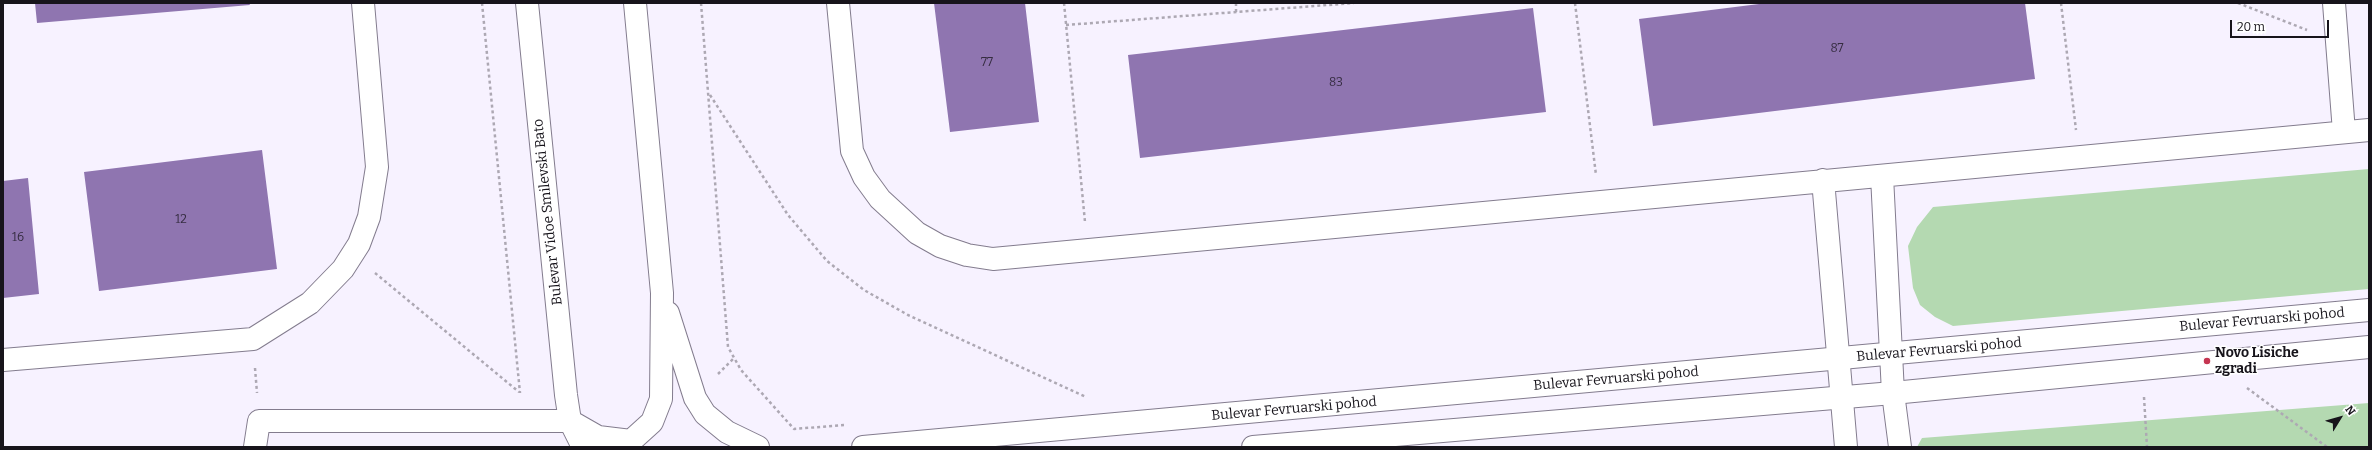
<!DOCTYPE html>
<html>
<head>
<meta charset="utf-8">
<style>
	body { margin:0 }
	#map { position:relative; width:2372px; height:450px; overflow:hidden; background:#f7f2ff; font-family:Bitter,serif }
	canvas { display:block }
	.frame { position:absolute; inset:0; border:4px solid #17141b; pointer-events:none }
	.north { position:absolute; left:2320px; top:398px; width:40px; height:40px; -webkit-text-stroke:3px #fff; paint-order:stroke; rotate:53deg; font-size:11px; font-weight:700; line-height:16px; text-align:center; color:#17141b }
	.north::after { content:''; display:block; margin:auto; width:14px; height:18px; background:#17141b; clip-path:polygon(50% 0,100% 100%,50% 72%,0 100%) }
	.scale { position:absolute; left:2230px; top:20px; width:99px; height:18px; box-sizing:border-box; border:2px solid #17141b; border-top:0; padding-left:5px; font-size:12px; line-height:14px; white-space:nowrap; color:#17141b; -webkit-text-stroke:3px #fff; paint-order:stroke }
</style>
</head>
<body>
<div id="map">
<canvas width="2372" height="450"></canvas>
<div class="frame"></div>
<div class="north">N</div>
<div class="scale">20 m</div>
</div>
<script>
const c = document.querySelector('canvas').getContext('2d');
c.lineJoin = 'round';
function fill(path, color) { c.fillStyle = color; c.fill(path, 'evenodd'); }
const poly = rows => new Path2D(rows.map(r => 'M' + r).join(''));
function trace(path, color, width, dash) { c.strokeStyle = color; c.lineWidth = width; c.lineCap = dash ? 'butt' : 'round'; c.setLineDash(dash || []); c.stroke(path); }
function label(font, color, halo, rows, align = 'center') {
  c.font = font + ' Bitter,serif'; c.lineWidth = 3; c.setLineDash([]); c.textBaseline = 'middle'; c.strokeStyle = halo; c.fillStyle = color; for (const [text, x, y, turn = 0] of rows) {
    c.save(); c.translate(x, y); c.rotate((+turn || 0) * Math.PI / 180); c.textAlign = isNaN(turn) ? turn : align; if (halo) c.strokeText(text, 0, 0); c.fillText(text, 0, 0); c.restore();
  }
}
fill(poly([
	[2369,169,2369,289,1953,326,1935,317,1920,305,1913,288,1908,246,1917,227,1933,207],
	[2369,403,2369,447,1917,447,1922,438]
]), '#b4d9b1');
fill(poly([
	[35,3,249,3,250,5,37,23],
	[934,3,1025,3,1039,122,950,132],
	[1767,3,2025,3,2035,79,1653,126,1639,19],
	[1533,8,1546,112,1140,158,1128,55],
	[262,150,277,269,99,291,84,172],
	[28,178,39,294,3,298,3,181]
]), '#8f75b0');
const minor = poly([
	[838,3,852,151,864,177,880,199,917,233,940,246,967,255,993,259,2369,130],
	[2334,3,2344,132],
	[1882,176,1893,393,1900,447],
	[1823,180,1846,447],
	[3,360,253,339,310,303,343,269,359,244,369,217,377,167,363,3],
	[255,447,259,421,570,421]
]);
const tertiary = poly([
	[527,3,566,395,570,421,583,447],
	[668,313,695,398,705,414,727,432,758,447],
	[570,421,598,437,631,441,652,422,661,399,662,293,635,3],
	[863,447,2369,310],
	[1253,447,1893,393,2369,347]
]);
trace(minor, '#837c8e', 24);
trace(tertiary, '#837c8e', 24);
trace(poly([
	[482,3,520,393],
	[701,3,728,347,741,370,794,429,844,425],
	[1064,3,1085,222],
	[1236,3,1236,13],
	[1575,3,1596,175],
	[2061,3,2076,130],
	[2238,3,2307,30],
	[1066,25,1354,3],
	[710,95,788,215,827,261,864,290,908,315,1086,397],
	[375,273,519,392],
	[255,368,257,393],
	[718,374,733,359],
	[2247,388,2327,447],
	[2144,397,2147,447]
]), '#ada8b3', 2.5, [3, 3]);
trace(minor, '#fff', 22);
trace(tertiary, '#fff', 22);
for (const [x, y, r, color] of [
	[2207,361,4,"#c53551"]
]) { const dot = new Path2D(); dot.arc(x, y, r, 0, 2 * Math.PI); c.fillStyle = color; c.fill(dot); trace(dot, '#fff', 1.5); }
label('12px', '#352c40', null, [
	["87",1837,49],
	["77",987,63],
	["83",1336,83],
	["12",181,220],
	["16",18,238]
]);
label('14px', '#17141b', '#fff', [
	["Bulevar Vidoe Smilevski Bato",548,212,-96],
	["Bulevar Fevruarski pohod",2262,320,-5],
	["Bulevar Fevruarski pohod",1939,350,-5],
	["Bulevar Fevruarski pohod",1616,379,-5],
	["Bulevar Fevruarski pohod",1294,409,-5]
]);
label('bold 14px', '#17141b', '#fff', [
	["Novo Lisiche",2215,353],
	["zgradi",2215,369]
], 'left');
</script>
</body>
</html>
